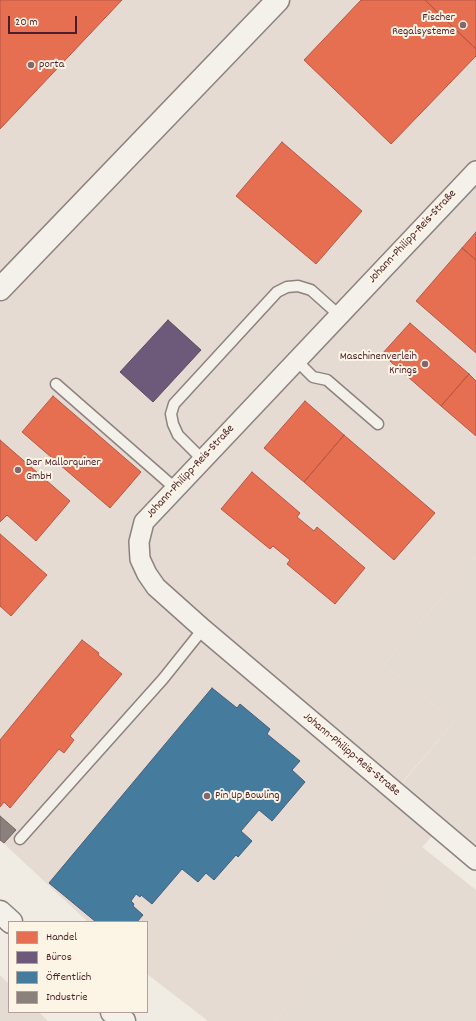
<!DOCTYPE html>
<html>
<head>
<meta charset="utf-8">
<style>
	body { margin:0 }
	#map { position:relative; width:476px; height:1021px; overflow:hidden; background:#f0ebe3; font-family:Dekko,sans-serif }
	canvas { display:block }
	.legend { position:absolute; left:8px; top:921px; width:140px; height:92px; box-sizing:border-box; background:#fcf5e5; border:1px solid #b59f9b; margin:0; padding:5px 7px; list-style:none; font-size:12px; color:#4a1f2b }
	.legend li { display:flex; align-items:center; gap:8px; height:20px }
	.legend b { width:20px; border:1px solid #b59f9b }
	.scale { position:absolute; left:8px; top:16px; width:69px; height:18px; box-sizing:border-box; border:2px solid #4a1f2b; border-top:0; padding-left:5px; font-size:12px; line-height:14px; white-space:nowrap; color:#4a1f2b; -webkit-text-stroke:3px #fcf5e5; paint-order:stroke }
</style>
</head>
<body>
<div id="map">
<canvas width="476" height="1021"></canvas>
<ul class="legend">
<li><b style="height:11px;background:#e76f51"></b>Handel</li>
<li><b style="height:11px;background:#6d597a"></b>Büros</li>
<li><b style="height:11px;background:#457b9d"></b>Öffentlich</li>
<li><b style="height:11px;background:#8a817c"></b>Industrie</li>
</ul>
<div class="scale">20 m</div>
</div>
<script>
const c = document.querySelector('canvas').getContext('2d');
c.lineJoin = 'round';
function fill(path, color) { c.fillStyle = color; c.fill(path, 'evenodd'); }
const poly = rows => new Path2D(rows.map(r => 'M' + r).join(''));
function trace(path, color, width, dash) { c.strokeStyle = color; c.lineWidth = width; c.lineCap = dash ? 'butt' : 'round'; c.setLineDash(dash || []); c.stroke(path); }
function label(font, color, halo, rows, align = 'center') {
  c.font = font + ' Dekko,sans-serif'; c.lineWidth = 4; c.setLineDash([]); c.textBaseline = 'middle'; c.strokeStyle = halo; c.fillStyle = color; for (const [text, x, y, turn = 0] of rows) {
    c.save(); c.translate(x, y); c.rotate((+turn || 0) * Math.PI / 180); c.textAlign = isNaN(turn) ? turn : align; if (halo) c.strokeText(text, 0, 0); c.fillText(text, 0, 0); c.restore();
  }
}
fill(poly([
	[0,0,476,0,476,558,384,664,454,722,398,787,442,824,275,1021,208,1021,147,974,147,922,88,922,0,840]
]), '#e6dbd2');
fill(poly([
	[476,558,476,851,398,788,454,722,384,664],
	[422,847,476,890,476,1021,275,1021],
	[0,975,9,984,9,1012,39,1012,48,1021,0,1021]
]), '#e4dbd2');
const shops = poly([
	[0,0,122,0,0,129,0,0],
	[361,0,425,0,476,49,476,56,391,144,304,60,361,0],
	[425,0,476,0,476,49,425,0],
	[282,142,362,211,316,264,236,196,282,142],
	[476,232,476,260,462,248,476,232],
	[462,248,476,260,476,353,416,301,462,248],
	[410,323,469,374,441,406,382,354,410,323],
	[469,374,476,381,476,436,441,406,469,374],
	[53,396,141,472,110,508,22,432,53,396],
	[305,401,344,435,304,482,264,448,305,401],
	[344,435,435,513,394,560,304,482,344,435],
	[0,440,70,501,36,541,7,515,0,522,0,440],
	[252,472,300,513,297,517,314,531,317,527,365,568,335,604,287,564,290,560,273,546,270,549,221,509,252,472],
	[0,534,47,575,11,616,0,606,0,534],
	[82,640,99,653,98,655,122,674,70,736,74,740,64,753,59,749,10,808,4,802,0,807,0,740,82,640]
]);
fill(shops, '#e76f51');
trace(shops, '#b85746', 1);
const offices = poly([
	[168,320,201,350,153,402,120,372,168,320]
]);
fill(offices, '#6d597a');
trace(offices, '#624862', 1);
const public = poly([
	[212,688,237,708,240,704,270,729,267,734,300,761,292,770,305,782,272,821,259,810,241,831,252,841,238,857,236,855,214,880,206,873,198,882,182,869,152,904,141,895,140,897,136,894,131,901,134,904,133,906,143,915,137,922,96,922,49,883,212,688]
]);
fill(public, '#457b9d');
trace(public, '#465f7b', 1);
const industry = poly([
	[0,816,16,830,4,843,0,840,0,816]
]);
fill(industry, '#8a817c');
trace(industry, '#776464', 1);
const service = poly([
	[296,360,313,377,327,380,378,424],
	[56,384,176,489],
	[203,460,178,435,173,424,171,414,174,404,277,292,287,287,298,286,311,290,339,315],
	[20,839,163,679,203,629]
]);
const minor = poly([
	[476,171,144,522,139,542,140,559,147,574,156,587,203,629,476,860]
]);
const secondary = poly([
	[0,289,278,0],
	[0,912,11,922],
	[112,1012,124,1021]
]);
trace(service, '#8d8281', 13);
trace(minor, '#8d8281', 22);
trace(secondary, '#8d8281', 25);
trace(service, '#f4f1eb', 10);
trace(minor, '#f4f1eb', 19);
trace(secondary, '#f4f1eb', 22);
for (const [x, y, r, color] of [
	[463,25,4,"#84666b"],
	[31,65,4,"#84666b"],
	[425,364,4,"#84666b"],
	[18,470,4,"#84666b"],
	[207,796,4,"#84666b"]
]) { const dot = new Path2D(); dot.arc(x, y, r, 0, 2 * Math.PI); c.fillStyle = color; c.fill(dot); trace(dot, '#fcf5e5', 1.5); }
label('12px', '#4a1f2b', '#fcf5e5', [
	["Fischer",455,18,"right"],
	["Regalsysteme",455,32,"right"],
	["porta",39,65],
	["Maschinenverleih",417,357,"right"],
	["Krings",417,371,"right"],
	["Der Mallorquiner",26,463],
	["GmbH",26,477],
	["Pin Up Bowling",215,796]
], 'left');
label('12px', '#4a1f2b', '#fcf5e5', [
	["Johann-Philipp-Reis-Straße",413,237,-47],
	["Johann-Philipp-Reis-Straße",191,472,-47],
	["Johann-Philipp-Reis-Straße",351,755,40]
]);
</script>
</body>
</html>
